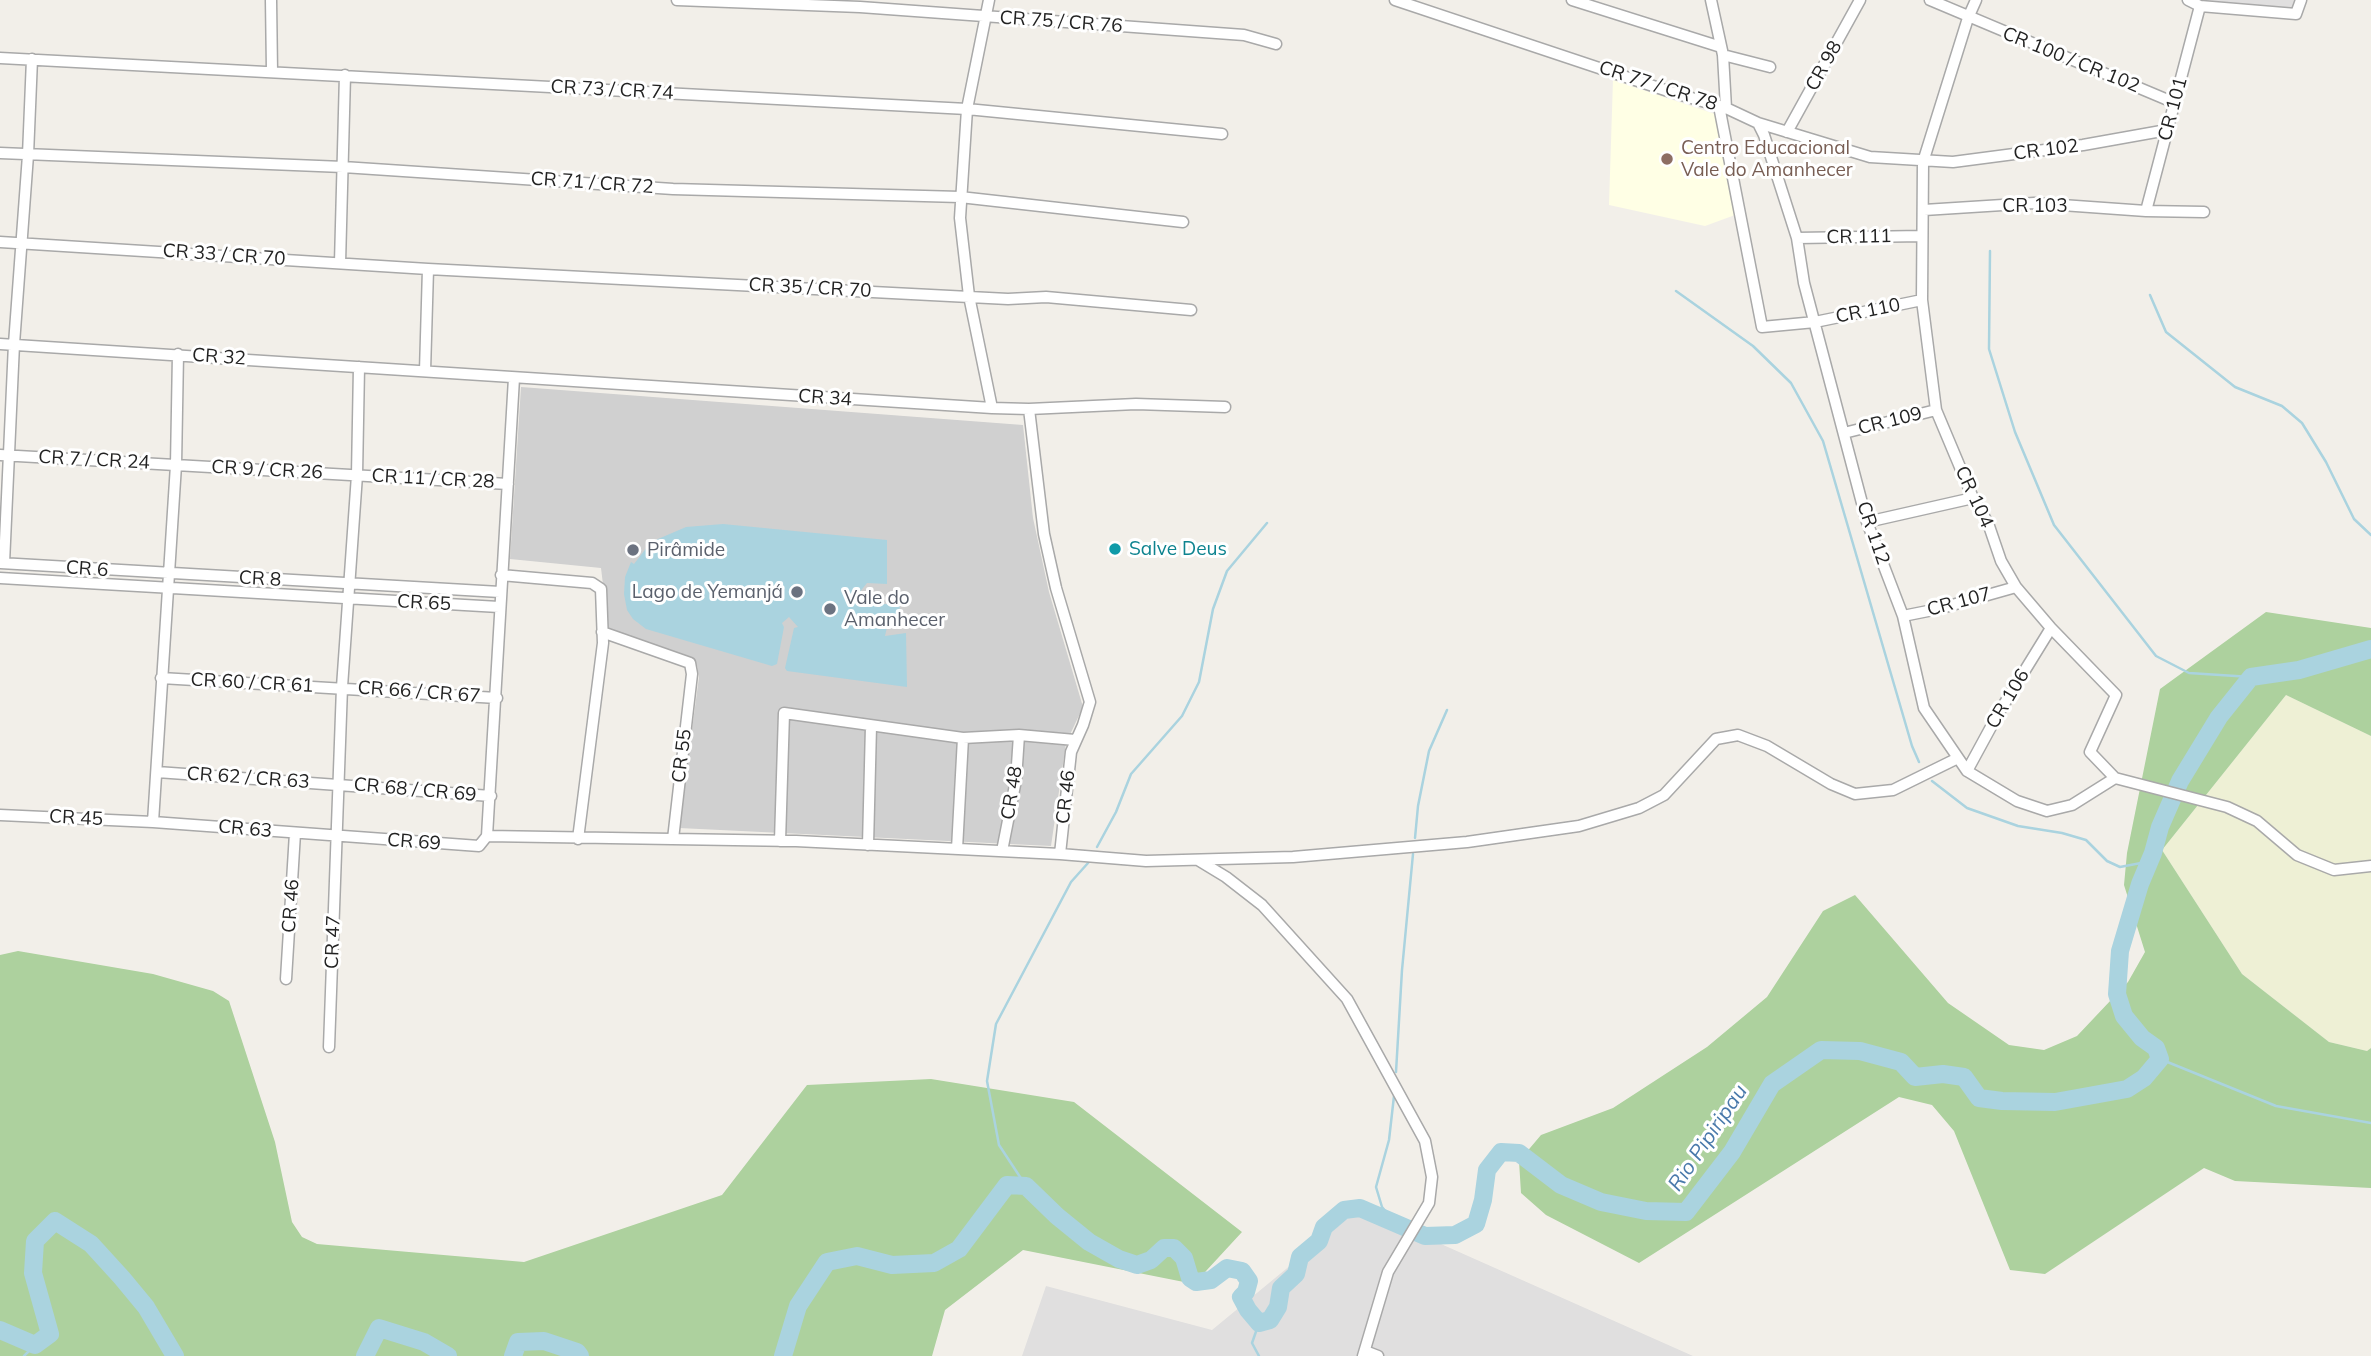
<!DOCTYPE html>
<html>
<head>
<meta charset="utf-8">
<style>
	body { margin:0 }
	canvas { display:block; background:#f2efe9 }
</style>
</head>
<body>
<canvas width="2371" height="1356"></canvas>
<script>
const c = document.querySelector('canvas').getContext('2d');
c.lineJoin = 'round';
function fill(path, color) { c.fillStyle = color; c.fill(path, 'evenodd'); }
const poly = rows => new Path2D(rows.map(r => 'M' + r).join(''));
function trace(path, color, width, dash) { c.strokeStyle = color; c.lineWidth = width; c.lineCap = dash ? 'butt' : 'round'; c.setLineDash(dash || []); c.stroke(path); }
function label(font, color, halo, rows, align = 'center') {
  c.font = font + ' Mulish,sans-serif'; c.lineWidth = 6; c.setLineDash([]); c.textBaseline = 'middle'; c.strokeStyle = halo; c.fillStyle = color; for (const [text, x, y, turn = 0] of rows) {
    c.save(); c.translate(x, y); c.rotate((+turn || 0) * Math.PI / 180); c.textAlign = isNaN(turn) ? turn : align; if (halo) c.strokeText(text, 0, 0); c.fillText(text, 0, 0); c.restore();
  }
}
fill(poly([
	[2203,0,2299,0,2295,10,2212,4],
	[1360,1208,1693,1356,1022,1356,1046,1286,1212,1330]
]), '#e0dfdf');
fill(poly([
	[1613,80,1715,114,1735,215,1705,226,1609,205]
]), '#ffffe5');
fill(poly([
	[521,387,1023,425,1033,518,1049,592,1083,707,1066,743,1051,846,679,828,699,677,697,665,618,641,608,626,601,568,510,559]
]), '#d0d0d0');
fill(poly([
	[2286,695,2371,736,2371,1048,2367,1051,2329,1042,2242,974,2162,850]
]), '#eef0d5');
fill(poly([
	[2266,612,2371,628,2371,736,2286,695,2162,850,2242,974,2329,1042,2367,1051,2371,1048,2371,1188,2235,1181,2204,1168,2045,1274,2010,1270,1954,1131,1932,1105,1899,1097,1639,1263,1546,1215,1521,1193,1519,1161,1541,1135,1613,1108,1707,1047,1767,997,1823,911,1855,895,1948,1003,2009,1045,2044,1050,2077,1036,2128,982,2145,952,2124,885,2127,853,2160,689],
	[18,951,153,974,213,991,229,1001,275,1142,292,1222,302,1237,317,1244,524,1262,722,1195,807,1085,931,1079,1074,1102,1242,1232,1194,1284,1023,1250,945,1310,932,1356,0,1356,0,955]
]), '#add19e');
fill(poly([
	[723,524,887,540,887,584,867,583,859,593,868,603,900,605,898,621,888,623,885,636,906,633,907,687,787,671,785,668,794,628,798,627,789,617,782,623,784,627,777,664,772,666,646,629,633,619,627,610,624,594,625,577,631,562,634,564,651,542,686,527]
]), '#aad3df');
trace(poly([
	[1990,251,1989,349,2015,432,2054,525,2156,656,2189,673,2251,677],
	[1676,291,1753,346,1791,383,1823,441,1912,746,1919,762],
	[2150,295,2166,332,2235,387,2282,406,2302,423,2326,462,2354,519,2371,535],
	[1932,781,1967,808,2018,826,2062,833,2086,840,2107,861,2120,867,2141,863,2153,853],
	[1415,838,1418,806,1429,751,1447,710],
	[1097,847,1116,812,1131,774,1182,716,1199,682,1213,609,1227,571,1267,523],
	[2160,1059,2276,1106,2371,1123],
	[1396,1072,1402,970,1413,854],
	[1394,1096,1389,1140,1376,1187,1382,1207,1395,1223],
	[1026,1186,999,1145,987,1081,996,1024,1062,899,1071,882,1088,863],
	[24,1356,35,1345],
	[1259,1356,1252,1343,1259,1323]
]), '#aad3df', 2.5);
trace(poly([
	[0,1330,35,1345,50,1334,33,1273,35,1241,55,1221,91,1244,122,1278,146,1307,175,1356],
	[365,1356,379,1328,424,1342,448,1356],
	[513,1356,518,1342,544,1341,577,1352,580,1356],
	[783,1356,798,1306,827,1262,857,1256,892,1265,934,1263,959,1249,1007,1185,1026,1186,1057,1216,1089,1242,1119,1259,1137,1265,1151,1260,1164,1248,1174,1248,1184,1258,1190,1278,1196,1282,1211,1280,1227,1268,1242,1271,1249,1281,1246,1292,1241,1297,1248,1310,1259,1323,1270,1320,1278,1307,1281,1288,1296,1274,1300,1257,1319,1241,1324,1227,1344,1210,1360,1208,1425,1236,1455,1235,1476,1224,1483,1200,1487,1170,1501,1152,1519,1153,1561,1185,1601,1202,1646,1211,1686,1212,1732,1152,1772,1084,1821,1050,1860,1051,1901,1062,1915,1077,1943,1074,1964,1077,1979,1098,2002,1101,2055,1102,2127,1089,2144,1078,2160,1059,2156,1048,2142,1038,2124,1016,2117,994,2120,951,2140,884,2153,853,2160,827,2180,781,2219,717,2251,677,2299,670,2371,649]
]), '#aad3df', 18);
const minor = poly([
	[271,0,272,71],
	[677,0,860,7,1244,35,1276,44],
	[989,0,967,109,960,218,969,296,992,408],
	[1395,0,1671,92,1726,108,1758,123,1870,157,1953,162,2083,145,2167,130],
	[1572,0,1721,47],
	[1711,0,1723,55,1726,108],
	[1930,0,2175,103],
	[1976,0,1968,18,1923,162,1922,300,1936,410,1973,498,1988,523,2001,561,2016,587,2051,628,2116,695,2090,752,2115,778],
	[2188,0,2200,6,2296,14,2301,0],
	[1723,55,1770,67],
	[0,58,967,109,1222,134],
	[1719,106,1762,327,1815,322,1922,300],
	[1758,123,1764,135,1797,238,1804,283,1867,522,1903,616,1924,708,1967,771,2017,801,2047,811,2072,805,2115,778],
	[1787,132,1860,0],
	[0,153,343,167,673,189,960,197,1183,222],
	[1924,210,2034,203,2146,211,2204,212],
	[2146,211,2200,6],
	[1797,238,1922,236],
	[0,242,428,269,1008,299,1046,297,1191,310],
	[340,263,345,75],
	[0,344,992,408,1029,409,1136,404,1225,407],
	[425,371,428,269],
	[1029,409,1044,534,1056,588,1090,702,1083,725,1071,752,1060,854],
	[1844,433,1936,410],
	[0,455,508,484],
	[1867,522,1973,498],
	[0,563,500,592],
	[4,563,14,344,28,155,32,59],
	[501,575,592,583,601,589,603,643,578,839],
	[0,578,499,607],
	[1903,616,1938,609,2016,587],
	[602,632,690,663,692,674,673,839],
	[161,678,497,698],
	[1967,771,1998,714,2051,628],
	[157,772,491,796],
	[2115,778,2227,807,2257,821,2297,855,2334,870,2371,866],
	[0,815,153,822,479,846,487,836],
	[153,822,176,465,178,354],
	[487,836,796,841,1060,854,1146,861,1293,857,1467,842,1579,826,1639,808,1664,795,1716,739,1738,735,1767,746,1831,784,1855,794,1893,790,1958,758],
	[487,836,514,378],
	[780,841,784,713,963,738,1019,735,1075,740],
	[868,845,871,726],
	[957,849,963,738],
	[1002,851,1016,780,1019,735],
	[1198,860,1226,877,1262,905,1347,999,1425,1141,1432,1177,1429,1203,1388,1272,1363,1356],
	[286,979,295,833],
	[329,1047,342,687,357,475,359,367],
	[1365,1351,1378,1356]
]);
trace(minor, '#a9a9a9', 13);
trace(minor, '#fff', 10);
for (const [x, y, r, color] of [
	[1667,159,7,"#8d6e63"],
	[1115,549,7,"#0f9aa8"],
	[633,550,7,"#6b7280"],
	[797,592,7,"#6b7280"],
	[830,609,7,"#6b7280"]
]) { const dot = new Path2D(); dot.arc(x, y, r, 0, 2 * Math.PI); c.fillStyle = color; c.fill(dot); trace(dot, '#fff', 2.5); }
label('19px', '#222', '#fff', [
	["CR 75 / CR 76",1061,22,4],
	["CR 100 / CR 102",2071,60,22],
	["CR 98",1824,66,-61],
	["CR 77 / CR 78",1658,86,18],
	["CR 73 / CR 74",612,90,3],
	["CR 101",2173,109,-75],
	["CR 102",2046,150,-7],
	["CR 71 / CR 72",592,183,4],
	["CR 103",2035,206],
	["CR 111",1859,237,-1],
	["CR 33 / CR 70",224,255,4],
	["CR 35 / CR 70",810,288,3],
	["CR 110",1868,311,-11],
	["CR 32",219,357,4],
	["CR 34",825,398,4],
	["CR 109",1890,421,-14],
	["CR 7 / CR 24",94,460,3],
	["CR 9 / CR 26",267,470,3],
	["CR 11 / CR 28",433,479,3],
	["CR 104",1974,497,65],
	["CR 112",1873,533,71],
	["CR 6",87,569,4],
	["CR 8",260,579,3],
	["CR 107",1959,602,-15],
	["CR 65",424,603,3],
	["CR 60 / CR 61",252,683,3],
	["CR 66 / CR 67",419,692,4],
	["CR 106",2008,699,-59],
	["CR 55",682,756,-83],
	["CR 62 / CR 63",248,778,4],
	["CR 68 / CR 69",415,790,5],
	["CR 48",1012,793,-81],
	["CR 46",1066,797,-84],
	["CR 45",76,818,3],
	["CR 63",245,829,5],
	["CR 69",414,842,4],
	["CR 46",291,906,-86],
	["CR 47",333,942,-88]
]);
label('19px', '#785e54', '#fff', [
	["Centro Educacional",1681,148],
	["Vale do Amanhecer",1681,170]
], 'left');
label('19px', '#0d838f', '#fff', [
	["Salve Deus",1129,549]
], 'left');
label('19px', '#5b616d', '#fff', [
	["Pirâmide",647,550],
	["Lago de Yemanjá",783,592,"right"],
	["Vale do",844,598],
	["Amanhecer",844,620]
], 'left');
label('italic 21px', '#4a7aab', '#fff', [
	["Rio Pipiripau",1708,1138,-56]
]);
</script>
</body>
</html>
